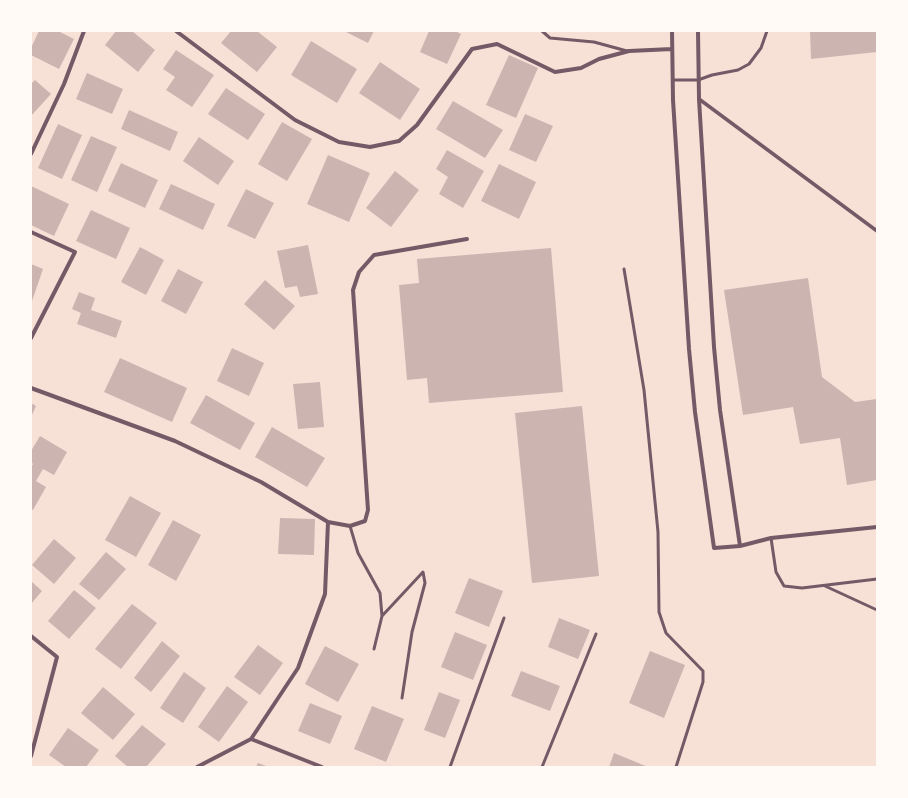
<!DOCTYPE html>
<html>
<head>
<meta charset="utf-8">
<style>
	body { margin:0 }
	#map { position:relative; width:908px; height:798px; overflow:hidden; background:#f7e1d7; font-family:Signika,sans-serif }
	canvas { display:block }
	.frame { position:absolute; inset:0; border:32px solid #fffaf5; pointer-events:none }
</style>
</head>
<body>
<div id="map">
<canvas width="908" height="798"></canvas>
<div class="frame"></div>
</div>
<script>
const c = document.querySelector('canvas').getContext('2d');
c.lineJoin = 'round';
function fill(path, color) { c.fillStyle = color; c.fill(path, 'evenodd'); }
const poly = rows => new Path2D(rows.map(r => 'M' + r).join(''));
function trace(path, color, width, dash) { c.strokeStyle = color; c.lineWidth = width; c.lineCap = dash ? 'butt' : 'round'; c.setLineDash(dash || []); c.stroke(path); }
fill(poly([
	[39,31,58,31,74,39,59,69,31,55,31,48],
	[116,31,132,31,155,50,138,72,105,45],
	[231,31,257,31,277,47,257,72,221,43],
	[344,31,374,31,368,43],
	[429,31,455,31,461,34,447,64,420,52],
	[810,31,877,31,877,52,811,59],
	[311,41,357,69,337,103,291,75],
	[176,50,214,75,192,107,166,90,175,77,163,69],
	[509,55,538,68,516,118,486,105],
	[380,62,420,89,400,120,359,93],
	[87,73,123,89,112,114,76,99],
	[35,80,51,94,31,116,31,84],
	[226,88,265,114,248,140,208,114],
	[453,101,503,130,485,158,436,129],
	[129,110,178,132,170,151,121,129],
	[525,114,553,126,536,162,509,150],
	[282,122,312,139,287,181,258,164],
	[58,124,82,135,62,179,38,168],
	[91,136,117,147,97,192,71,180],
	[199,137,234,161,218,185,183,161],
	[447,150,484,171,463,208,439,194,448,177,436,169],
	[328,155,370,173,349,222,307,204],
	[121,163,158,180,145,208,108,191],
	[499,164,536,182,519,219,481,201],
	[395,171,419,190,391,227,366,208],
	[171,184,215,204,203,230,159,209],
	[31,186,69,204,54,236,31,225],
	[246,189,274,203,255,239,227,226],
	[91,210,130,228,116,259,76,241],
	[308,245,318,294,300,297,297,286,285,288,277,251],
	[140,247,164,260,146,295,121,282],
	[551,248,563,392,429,403,427,378,407,380,399,285,419,283,417,259],
	[31,264,43,269,31,304],
	[178,269,203,282,186,314,161,301],
	[808,278,822,377,855,402,877,399,877,480,847,485,840,438,800,444,793,407,743,415,724,290],
	[265,280,295,306,274,330,244,304],
	[79,292,95,298,91,310,122,321,116,338,77,324,81,313,72,309],
	[232,348,264,363,249,396,217,381],
	[120,358,187,388,172,422,104,392],
	[320,382,324,427,298,429,293,384],
	[206,395,255,423,240,450,190,423],
	[31,403,36,406,31,417],
	[582,406,599,576,532,583,515,413],
	[272,427,325,458,307,487,255,457],
	[40,436,67,452,54,475,43,469,36,481,46,487,33,510,31,509,31,467,33,464,31,462,31,451],
	[130,496,161,513,136,557,105,540],
	[280,518,315,519,314,555,278,554],
	[173,520,201,535,176,581,148,565],
	[54,539,76,558,54,584,32,565],
	[106,552,126,569,99,600,79,584],
	[469,578,503,591,489,627,455,613],
	[31,581,42,591,31,604],
	[74,590,96,608,69,639,48,621],
	[132,604,157,623,121,669,95,649],
	[559,618,590,630,578,659,548,647],
	[455,632,487,645,473,680,441,667],
	[162,641,180,656,151,692,134,678],
	[258,645,283,663,260,695,234,677],
	[325,646,359,664,338,702,305,684],
	[650,651,685,665,664,718,629,703],
	[521,671,560,686,550,711,511,696],
	[184,672,206,688,183,723,160,708],
	[227,686,248,702,219,742,198,727],
	[103,687,135,714,113,740,81,713],
	[439,692,460,700,445,738,424,730],
	[310,703,342,716,330,744,298,731],
	[372,706,404,719,386,762,354,749],
	[142,725,166,744,146,767,128,767,115,756],
	[68,728,99,750,86,767,66,767,49,755],
	[614,753,648,767,609,767],
	[258,763,269,767,256,767]
]), '#ccb4b1');
trace(poly([
	[542,31,550,38,594,42,627,51],
	[673,80,698,80,712,75,738,70,749,64,761,48,767,31],
	[624,269,644,390,658,532,659,612,666,633,703,671,703,682,676,767],
	[350,526,358,553,380,593,382,616,374,649],
	[771,538,776,572,784,586,802,588,877,579],
	[825,586,877,610],
	[382,616,423,572,425,583,412,632,402,698],
	[450,767,504,618],
	[542,767,596,634]
]), '#755966', 3);
trace(poly([
	[699,99,877,231]
]), '#755966', 3.5);
trace(poly([
	[176,31,295,120,339,142,370,147,399,141,417,125,472,49,497,44,555,72,581,68,599,59,629,51,672,49],
	[672,31,673,100,689,349,695,412,714,548,740,546,771,538,877,527],
	[698,31,699,99,714,347,720,410,740,546],
	[31,154,64,84,84,31],
	[31,232,75,252,31,338],
	[31,388,175,441,261,482,328,522,350,526,365,521,368,510,353,290,359,272,374,255,467,239],
	[31,636,57,657,31,756],
	[251,739,322,767],
	[197,767,251,739,298,668,325,594,328,522]
]), '#755966', 4);
</script>
</body>
</html>
